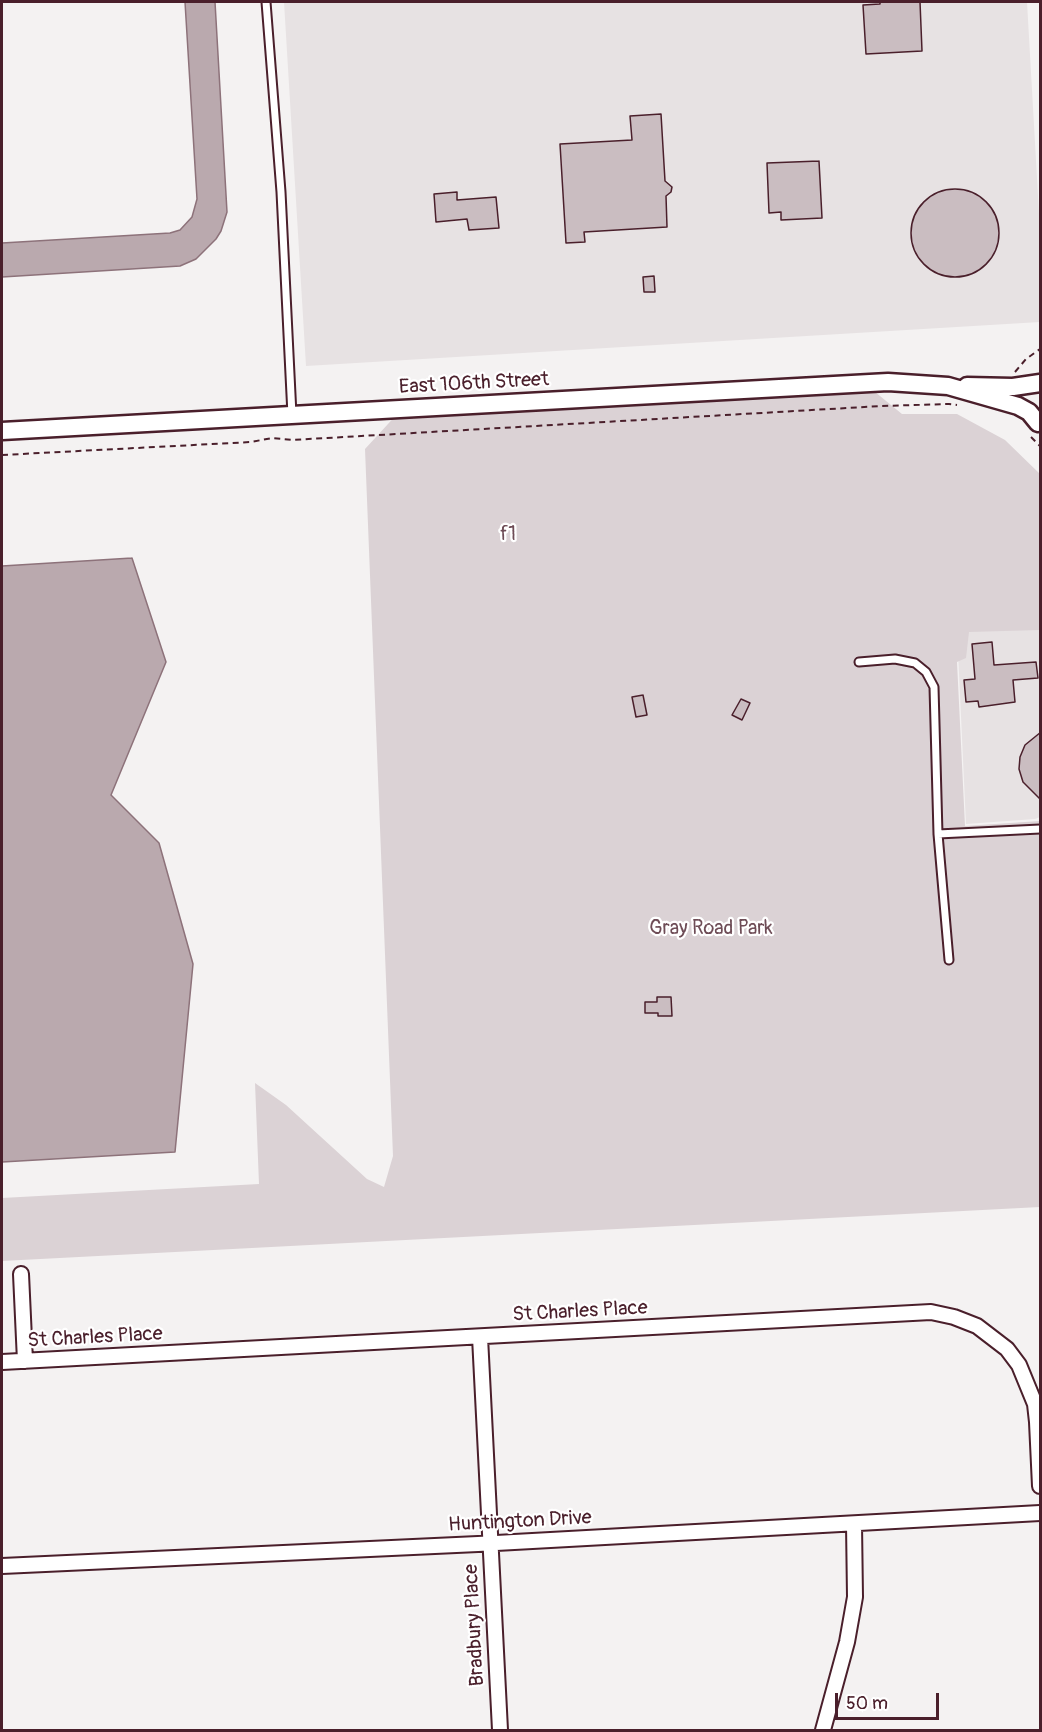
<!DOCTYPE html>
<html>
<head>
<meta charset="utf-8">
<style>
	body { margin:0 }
	#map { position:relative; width:1042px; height:1732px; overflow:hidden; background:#f4f2f2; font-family:Pangolin,sans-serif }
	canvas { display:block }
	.frame { position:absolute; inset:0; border:3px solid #4a1f2b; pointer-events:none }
	.scale { position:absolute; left:835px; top:1693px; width:104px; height:27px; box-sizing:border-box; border:3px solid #4a1f2b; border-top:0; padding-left:8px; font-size:18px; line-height:21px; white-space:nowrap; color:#4a1f2b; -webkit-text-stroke:4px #fff; paint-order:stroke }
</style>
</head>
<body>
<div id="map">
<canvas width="1042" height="1732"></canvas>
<div class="frame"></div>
<div class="scale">50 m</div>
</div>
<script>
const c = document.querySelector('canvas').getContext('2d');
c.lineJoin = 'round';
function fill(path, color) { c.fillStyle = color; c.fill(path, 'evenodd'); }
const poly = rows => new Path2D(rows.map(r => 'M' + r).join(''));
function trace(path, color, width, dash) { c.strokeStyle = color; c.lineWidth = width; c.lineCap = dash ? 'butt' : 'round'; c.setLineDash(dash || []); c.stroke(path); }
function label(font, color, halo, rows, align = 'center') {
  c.font = font + ' Pangolin,sans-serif'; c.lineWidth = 4.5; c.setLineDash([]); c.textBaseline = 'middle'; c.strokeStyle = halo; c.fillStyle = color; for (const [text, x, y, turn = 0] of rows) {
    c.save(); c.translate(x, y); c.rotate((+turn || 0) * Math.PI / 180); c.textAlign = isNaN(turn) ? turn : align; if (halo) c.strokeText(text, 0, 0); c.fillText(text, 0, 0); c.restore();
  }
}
fill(poly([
	[284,2,1027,2,1040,231,1040,322,306,366],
	[1040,625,1040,817,1035,819,966,824,957,630]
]), '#e7e2e3');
fill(poly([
	[869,387,902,414,957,414,1005,440,1040,474,1040,630,969,632,966,658,957,662,965,826,1040,821,1040,1207,2,1261,2,1198,259,1184,255,1083,286,1105,367,1179,384,1187,393,1156,365,449,399,412]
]), '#dbd2d5');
const water = poly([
	[185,2,215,2,227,212,221,231,216,239,196,259,180,266,2,277,2,243,170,233,180,230,192,217,197,199,185,2],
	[132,558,166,662,111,795,159,843,193,964,175,1152,2,1162,2,566,132,558]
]);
fill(water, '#baa9ae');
trace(water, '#8d727a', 1.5);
const building = poly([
	[880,2,920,2,922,51,866,54,863,5,880,4,880,2],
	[661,114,665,181,672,187,671,192,666,196,667,227,584,232,585,242,566,243,560,144,632,140,630,116,661,114],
	[819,161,822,218,781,220,781,212,769,213,767,163,819,161],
	'911 233a44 44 0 1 1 88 0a44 44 0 1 1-88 0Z',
	[457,192,457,200,496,197,499,228,469,230,467,219,436,222,434,194,457,192],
	[654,276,655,292,644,292,643,277,654,276],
	[992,642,994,665,1036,662,1038,678,1013,680,1015,702,979,707,978,701,966,702,964,680,975,679,972,644,992,642],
	[643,695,647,715,636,717,632,697,643,695],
	[741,699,750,703,742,720,732,715,741,699],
	[1041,732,1041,800,1023,782,1019,769,1020,757,1025,745,1041,732],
	[657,997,671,997,672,1016,658,1016,658,1013,645,1013,645,1002,657,1002,657,997]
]);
fill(building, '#cabdc1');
trace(building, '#4a1f2b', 1.5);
const service = poly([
	[266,2,281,192,292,415],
	[859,662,895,659,915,663,926,672,934,687,938,834,949,960],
	[938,834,1040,829]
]);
const minor = poly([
	[21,1274,25,1361],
	[480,1337,500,1730],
	[2,1362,931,1312,954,1317,977,1326,1007,1349,1019,1365,1035,1404,1037,1422,1040,1486],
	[2,1566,478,1544,1040,1513],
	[823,1730,847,1642,855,1597,854,1524]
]);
const tertiary = poly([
	[967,386,1013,387,1040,383],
	[2,431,888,382,948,386,1018,406,1029,412,1038,423]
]);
trace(service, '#4a1f2b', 11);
trace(minor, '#4a1f2b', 18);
trace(tertiary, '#4a1f2b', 21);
trace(poly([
	[1015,372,1026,359,1040,349],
	[1031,437,1040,446],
	[2,455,251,442,272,438,292,440,882,406,949,404,957,405]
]), '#4a1f2b', 2, [6, 4.5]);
trace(service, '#fff', 7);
trace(minor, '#fff', 14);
trace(tertiary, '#fff', 16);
label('20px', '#4a1f2b', '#fff', [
	["East 106th Street",474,384,-3],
	["St Charles Place",580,1312,-3],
	["St Charles Place",95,1338,-3],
	["Huntington Drive",520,1522,-3],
	["Bradbury Place",475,1625,-93]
]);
label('20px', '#6e4c56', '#fff', [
	["f1",508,535],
	["Gray Road Park",711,929]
]);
</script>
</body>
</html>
